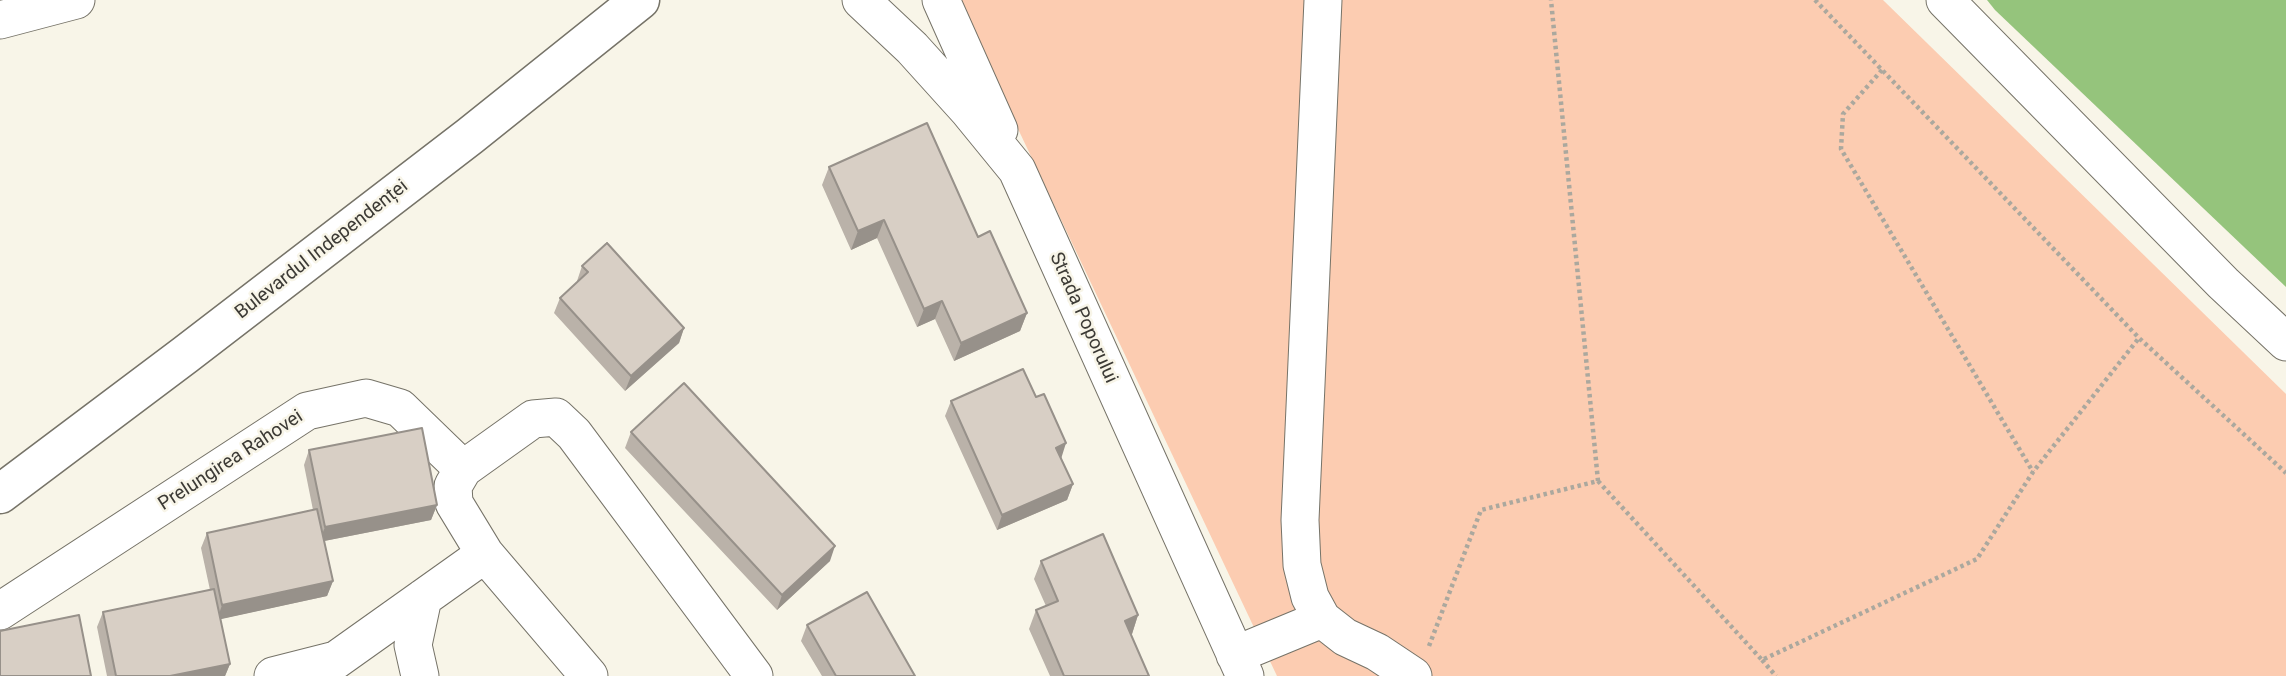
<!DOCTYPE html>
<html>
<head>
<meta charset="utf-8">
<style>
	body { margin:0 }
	canvas { display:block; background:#f8f5e8 }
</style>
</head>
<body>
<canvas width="2286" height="676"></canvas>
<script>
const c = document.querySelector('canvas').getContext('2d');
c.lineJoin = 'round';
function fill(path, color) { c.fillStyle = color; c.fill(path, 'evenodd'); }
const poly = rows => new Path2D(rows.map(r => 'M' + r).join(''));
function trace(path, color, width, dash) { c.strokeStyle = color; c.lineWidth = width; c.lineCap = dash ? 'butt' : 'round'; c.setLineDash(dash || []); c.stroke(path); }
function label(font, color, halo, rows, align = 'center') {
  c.font = font + ' Roboto,sans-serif'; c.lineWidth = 5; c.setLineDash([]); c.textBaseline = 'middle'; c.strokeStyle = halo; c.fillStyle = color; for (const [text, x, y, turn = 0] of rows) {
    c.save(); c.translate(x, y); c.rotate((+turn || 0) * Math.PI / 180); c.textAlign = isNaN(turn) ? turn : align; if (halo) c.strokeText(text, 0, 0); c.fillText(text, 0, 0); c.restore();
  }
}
fill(poly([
	[957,0,1883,0,2286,394,2286,676,1277,676]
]), '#fcccb1');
fill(poly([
	[1987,0,2286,0,2286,287,1995,10]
]), '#95c47c');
const minor = poly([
	[861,0,912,48,968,110,1017,170,1245,676],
	[941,0,999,130],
	[1323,0,1300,520,1302,565,1310,597,1322,619,1345,637,1377,652,1413,676],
	[1945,0,2223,283,2286,342],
	[0,20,76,0],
	[0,611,307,411,366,398,400,408,463,469],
	[1235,655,1322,619],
	[273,676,336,660,485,554],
	[420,676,413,645,423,598],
	[589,676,485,554,454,503,453,486,463,469,533,419,556,417,574,434,754,676]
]);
const major = poly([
	[0,494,185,355,470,136,640,0]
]);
trace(minor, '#767368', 39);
trace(major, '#767368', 41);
trace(poly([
	[1815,0,2139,338,2286,473],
	[1882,70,1843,114,1841,149,2033,472],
	[1598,481,1762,660,1977,559,2033,472,2139,338],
	[1429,646,1481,510,1598,481,1551,0],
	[1762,660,1776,676]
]), '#aba89e', 4.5, [3.5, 3.5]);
trace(minor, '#fff', 37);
trace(major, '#fff', 38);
fill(poly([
	[829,167,978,237,1027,313,1020,331,954,361,935,319,917,327,877,238,851,250,822,185],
	[582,266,684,328,679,343,625,391,554,313,560,298,578,282,577,281],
	[951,401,1061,458,1073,484,1067,500,997,530,945,416],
	[631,432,830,561,777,610,625,448],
	[309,450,437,505,431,520,324,541,333,581,327,596,220,619,230,664,225,676,107,676,97,627,103,612,210,590,201,548,207,533,313,510,304,465],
	[1041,561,1138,615,1132,634,1130,634,1149,676,1050,676,1029,629,1036,610,1046,606,1034,579],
	[807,625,915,676,822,676,801,641]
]), '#bab2a9');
fill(poly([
	[884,220,877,238,851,250,858,231],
	[942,301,935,319,917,327,924,309],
	[1027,313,1020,331,954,361,961,343],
	[684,328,679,343,625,391,631,376],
	[1066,443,1061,459,1056,448],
	[1073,484,1067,500,997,530,1002,515],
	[437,505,431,520,319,542,325,527],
	[835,546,830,561,777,610,782,595],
	[333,581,327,596,217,620,222,605],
	[1138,615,1132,634,1118,640,1125,621],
	[230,664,225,676,170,676]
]), '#97918a');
const building = poly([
	[927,123,978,237,990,231,1027,313,961,343,942,301,924,309,884,220,858,231,829,167,927,123],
	[607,243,684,328,631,376,560,298,588,272,582,266,607,243],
	[1023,369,1036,397,1044,394,1066,443,1056,448,1073,484,1002,515,951,401,1023,369],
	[684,383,835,546,782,595,631,432,684,383],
	[422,428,437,505,325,527,309,450,422,428],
	[317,509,333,581,222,605,207,533,317,509],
	[1103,534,1138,615,1125,621,1149,676,1064,676,1036,610,1058,601,1041,561,1103,534],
	[214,589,230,664,170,676,116,676,103,612,214,589],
	[867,592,915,676,836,676,807,625,867,592],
	[79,615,91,676,0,676,0,631,79,615]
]);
fill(building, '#d8cfc5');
trace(building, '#97918a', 2);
label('19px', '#3c3a35', '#f8f5e8', [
	["Bulevardul Independenței",322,250,-38],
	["Strada Poporului",1083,318,66],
	["Prelungirea Rahovei",231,461,-33]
]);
</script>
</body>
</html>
